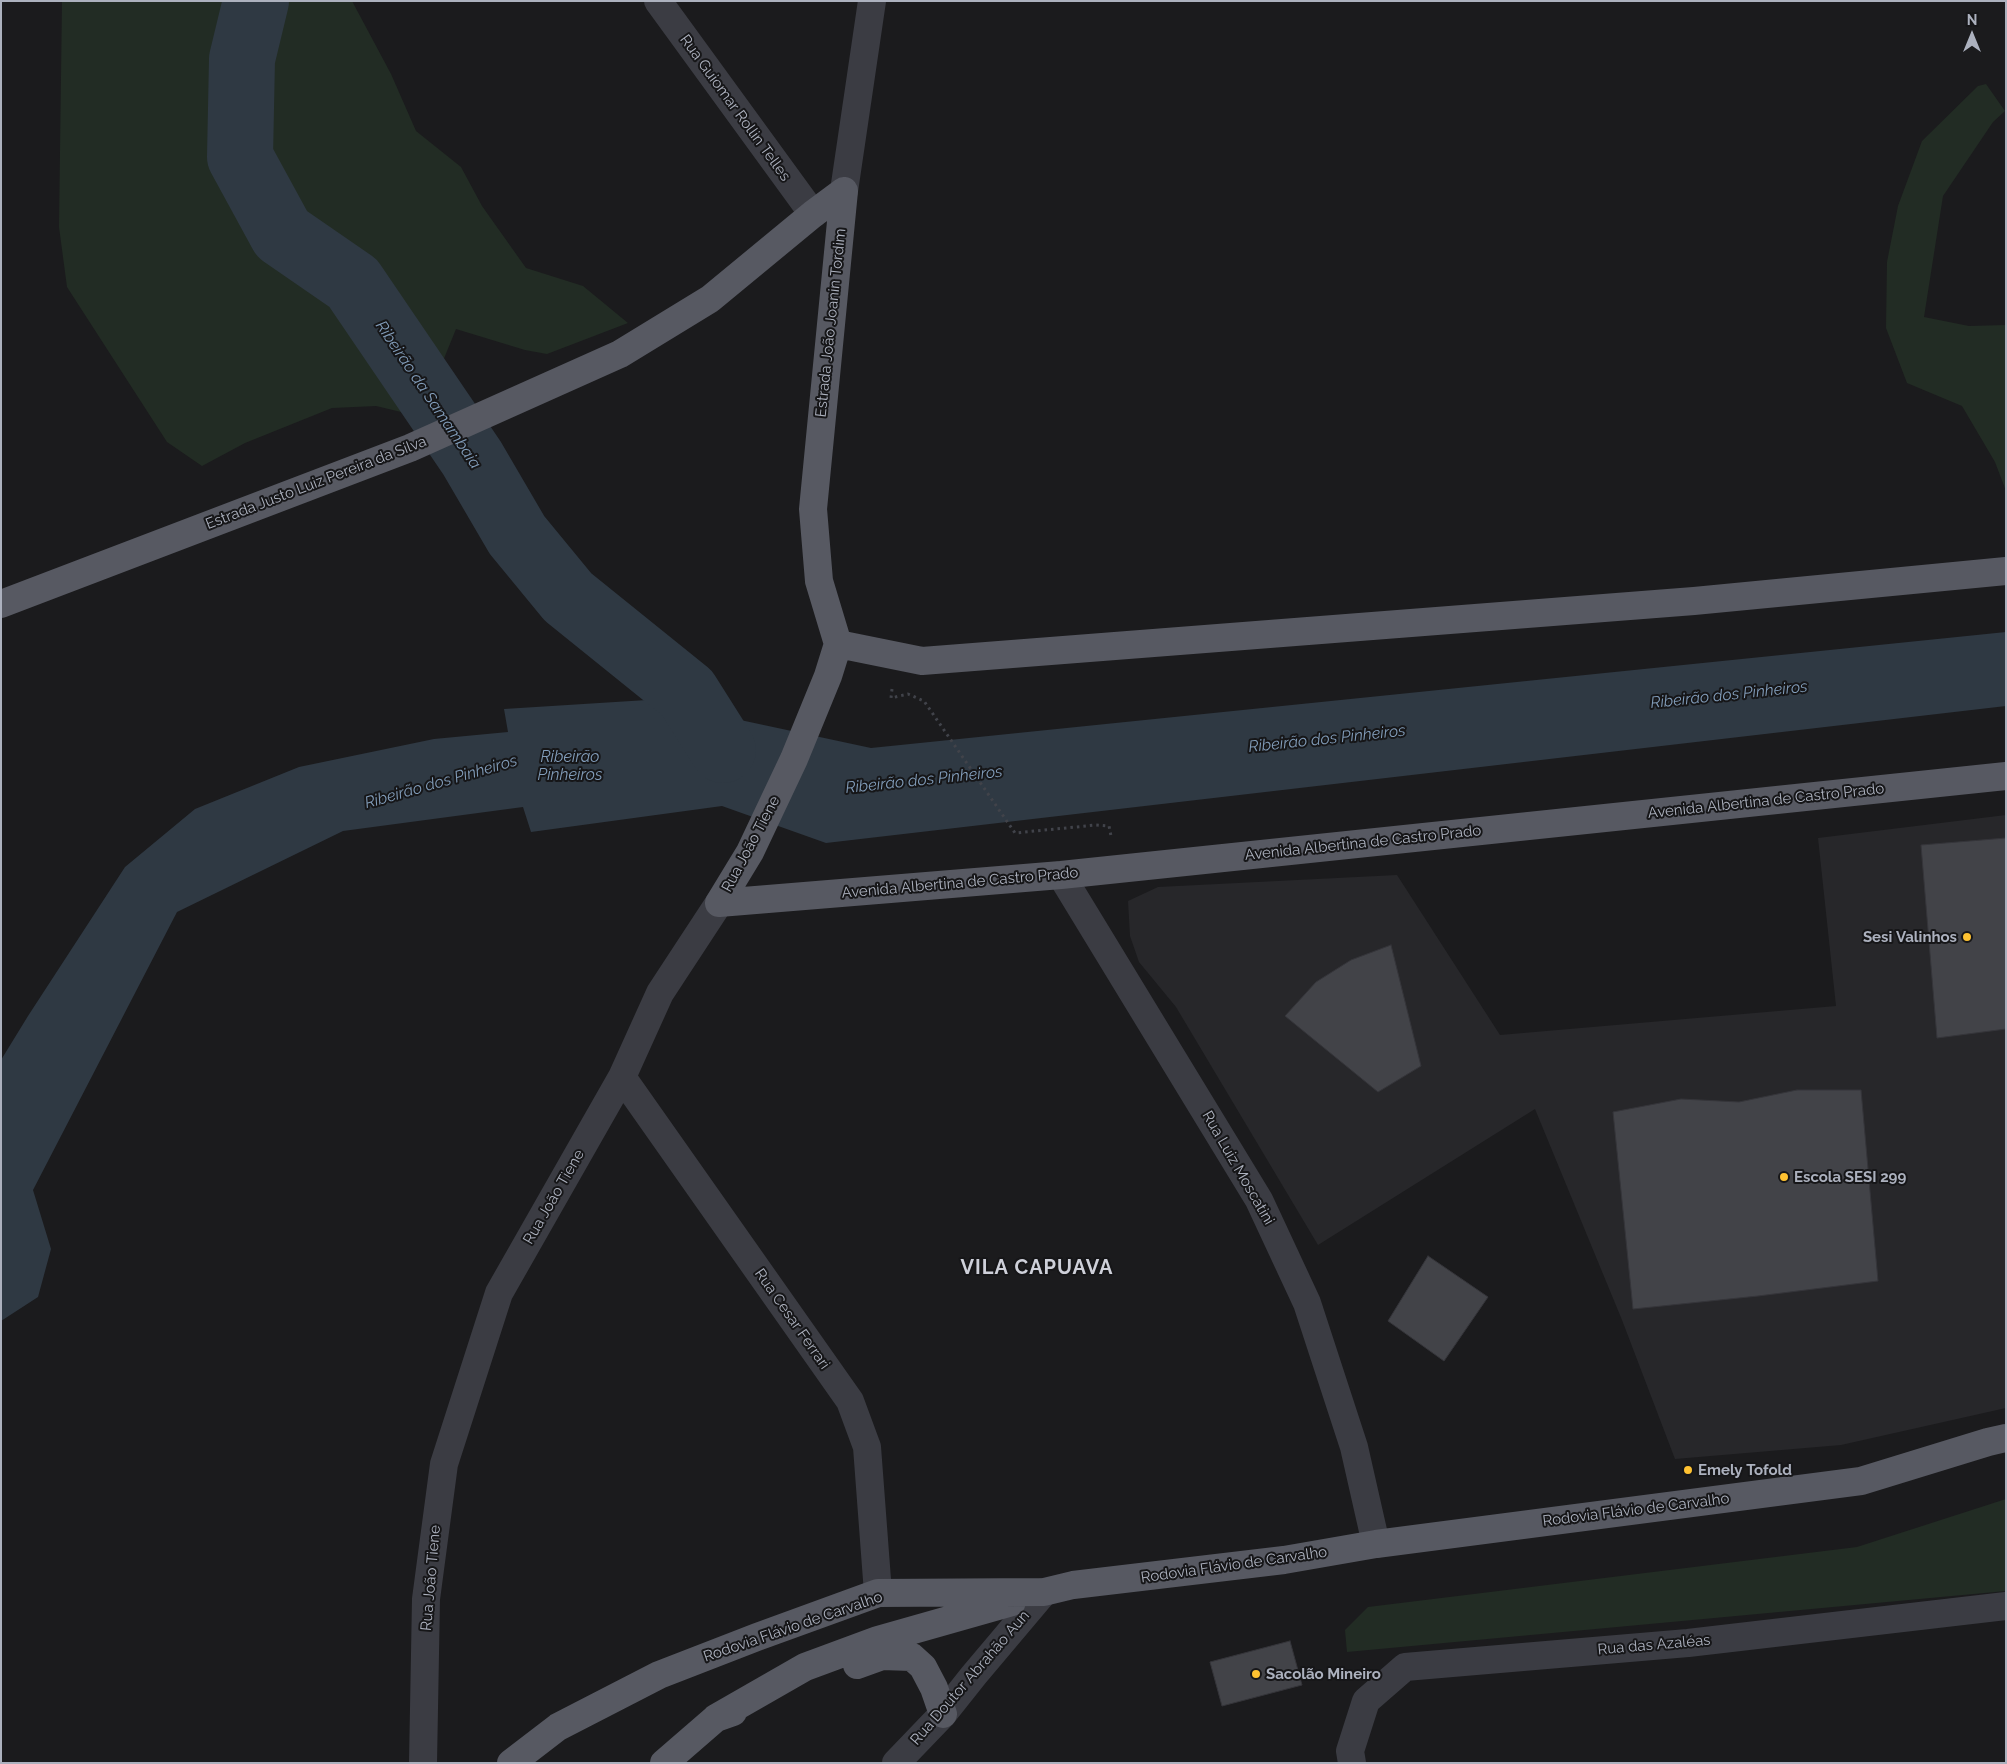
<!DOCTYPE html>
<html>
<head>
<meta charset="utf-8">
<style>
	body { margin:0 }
	#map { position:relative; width:2007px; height:1764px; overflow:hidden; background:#1b1b1d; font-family:Raleway,sans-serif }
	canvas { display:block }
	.frame { position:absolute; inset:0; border:2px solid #acb1be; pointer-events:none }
	.north { position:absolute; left:1947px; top:10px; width:50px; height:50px; -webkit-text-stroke:4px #161618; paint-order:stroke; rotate:0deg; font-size:14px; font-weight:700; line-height:20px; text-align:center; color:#acb1be }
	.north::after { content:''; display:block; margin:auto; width:18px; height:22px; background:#acb1be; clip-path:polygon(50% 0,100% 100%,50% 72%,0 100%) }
</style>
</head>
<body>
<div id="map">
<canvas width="2007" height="1764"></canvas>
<div class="frame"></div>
<div class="north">N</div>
</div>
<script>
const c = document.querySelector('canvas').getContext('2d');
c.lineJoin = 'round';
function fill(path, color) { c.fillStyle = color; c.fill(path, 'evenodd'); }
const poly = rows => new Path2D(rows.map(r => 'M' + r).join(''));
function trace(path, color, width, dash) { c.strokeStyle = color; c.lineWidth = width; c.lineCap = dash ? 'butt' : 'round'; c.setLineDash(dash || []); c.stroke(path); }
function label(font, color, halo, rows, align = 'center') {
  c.font = font + ' Raleway,sans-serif'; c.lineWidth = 4; c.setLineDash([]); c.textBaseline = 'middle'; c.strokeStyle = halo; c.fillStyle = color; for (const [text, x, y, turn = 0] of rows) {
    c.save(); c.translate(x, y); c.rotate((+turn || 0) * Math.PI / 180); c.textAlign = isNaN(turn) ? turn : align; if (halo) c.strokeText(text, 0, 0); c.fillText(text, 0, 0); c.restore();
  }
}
fill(poly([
	[2006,815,2006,1408,1841,1445,1675,1459,1622,1320,1535,1109,1318,1245,1176,1007,1139,962,1130,936,1128,901,1158,887,1397,875,1500,1035,1836,1006,1818,838]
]), '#27272a');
fill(poly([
	[62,1,352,1,391,74,416,131,461,167,482,206,526,268,583,286,628,323,547,354,525,350,456,329,443,361,443,422,376,406,332,408,245,443,202,466,167,442,67,287,59,227],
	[1986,84,2005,111,1993,122,1943,196,1924,317,1969,326,2006,325,2006,491,1995,462,1962,406,1907,383,1886,328,1887,262,1898,206,1922,141,1978,86],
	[2006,1499,2006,1591,1347,1652,1345,1630,1368,1607,1857,1547]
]), '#222c24');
fill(poly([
	[2006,632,2006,706,826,843,722,806,531,832,523,807,343,831,177,912,33,1190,51,1249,38,1297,1,1321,1,1060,28,1016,125,867,195,809,299,767,434,739,508,732,504,709,647,700,871,748]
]), '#2f3943');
trace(poly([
	[256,1,242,59,240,157,282,234,353,283,472,458,517,535,568,597,687,693,723,750]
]), '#2f3943', 66);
const building = poly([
	[2006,838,2006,1029,1937,1038,1921,845,2006,838],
	[1391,945,1421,1066,1378,1092,1285,1016,1316,982,1351,960,1391,945],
	[1797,1090,1861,1090,1878,1281,1758,1296,1633,1309,1613,1112,1681,1099,1739,1102,1797,1090],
	[1428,1256,1488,1297,1444,1361,1388,1321,1428,1256],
	[1290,1641,1302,1685,1222,1706,1210,1662,1290,1641]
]);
fill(building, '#424348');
trace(building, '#35353a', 1);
trace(poly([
	[892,689,891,698,908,694,924,701,1015,833,1096,825,1109,826,1111,836]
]), '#41434a', 3, [2.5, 4]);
trace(poly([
	[658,1,813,214],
	[844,191,872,1],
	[1061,875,1259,1200,1307,1303,1354,1447,1376,1544],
	[622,1077,850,1401,867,1447,878,1593],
	[423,1763,426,1599,444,1464,499,1293,622,1077,660,993,719,903],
	[896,1763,943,1714,974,1675,1044,1592],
	[1352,1763,1350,1751,1366,1701,1405,1667,1688,1643,2006,1606]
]), '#3b3c43', 28);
trace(poly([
	[1,604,410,448,620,354,710,299,813,214,844,191],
	[838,644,922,661,1694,601,2006,571],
	[838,644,819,581,813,509,844,191],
	[719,903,1061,875,2006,776],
	[719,903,750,852,794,759,828,676,838,644],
	[857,1665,882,1656,912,1657,923,1667,934,1688,943,1714],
	[716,1718,805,1667,878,1640,1012,1602],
	[511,1763,558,1727,659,1675,757,1637,878,1593,1044,1592,1073,1585,1284,1560,1376,1544,1861,1481,1988,1442,2006,1438],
	[664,1763,716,1718,733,1712]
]), '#575962', 28);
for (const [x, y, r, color] of [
	[1967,937,5,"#ffc231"],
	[1784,1177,5,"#ffc231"],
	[1688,1470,5,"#ffc231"],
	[1256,1674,5,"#ffc231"]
]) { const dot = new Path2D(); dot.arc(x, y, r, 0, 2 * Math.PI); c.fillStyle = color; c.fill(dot); trace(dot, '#161618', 2); }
label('15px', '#acb1be', '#161618', [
	["Rua Guiomar Rollin Telles",735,108,54],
	["Estrada João Joanin Tordim",831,323,-84],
	["Estrada Justo Luiz Pereira da Silva",316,483,-21],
	["Avenida Albertina de Castro Prado",1766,801,-6],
	["Avenida Albertina de Castro Prado",1363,843,-6],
	["Rua João Tiene",751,844,-62],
	["Avenida Albertina de Castro Prado",960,883,-5],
	["Rua Luiz Moscatini",1238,1168,60],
	["Rua João Tiene",554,1197,-60],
	["Rua Cesar Ferrari",792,1319,55],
	["Rodovia Flávio de Carvalho",1636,1510,-7],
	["Rodovia Flávio de Carvalho",1234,1565,-8],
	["Rua João Tiene",431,1578,-85],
	["Rodovia Flávio de Carvalho",793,1627,-19],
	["Rua das Azaléas",1654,1645,-5],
	["Rua Doutor Abrahão Aun",970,1678,-49]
]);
label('bold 15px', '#acb1be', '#161618', [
	["Sesi Valinhos",1957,937,"right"],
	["Escola SESI 299",1794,1177],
	["Emely Tofold",1698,1470],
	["Sacolão Mineiro",1266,1674]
], 'left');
label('italic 16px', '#829dba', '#161618', [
	["Ribeirão da Samambaia",428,395,56],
	["Ribeirão dos Pinheiros",1729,695,-6],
	["Ribeirão dos Pinheiros",1327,739,-6],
	["Ribeirão",570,757],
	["Pinheiros",570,775],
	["Ribeirão dos Pinheiros",924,780,-6],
	["Ribeirão dos Pinheiros",441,782,-16]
]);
c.letterSpacing = '1px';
label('bold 20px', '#ced0d9', '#161618', [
	["VILA CAPUAVA",1037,1268]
]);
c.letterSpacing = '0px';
</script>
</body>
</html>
